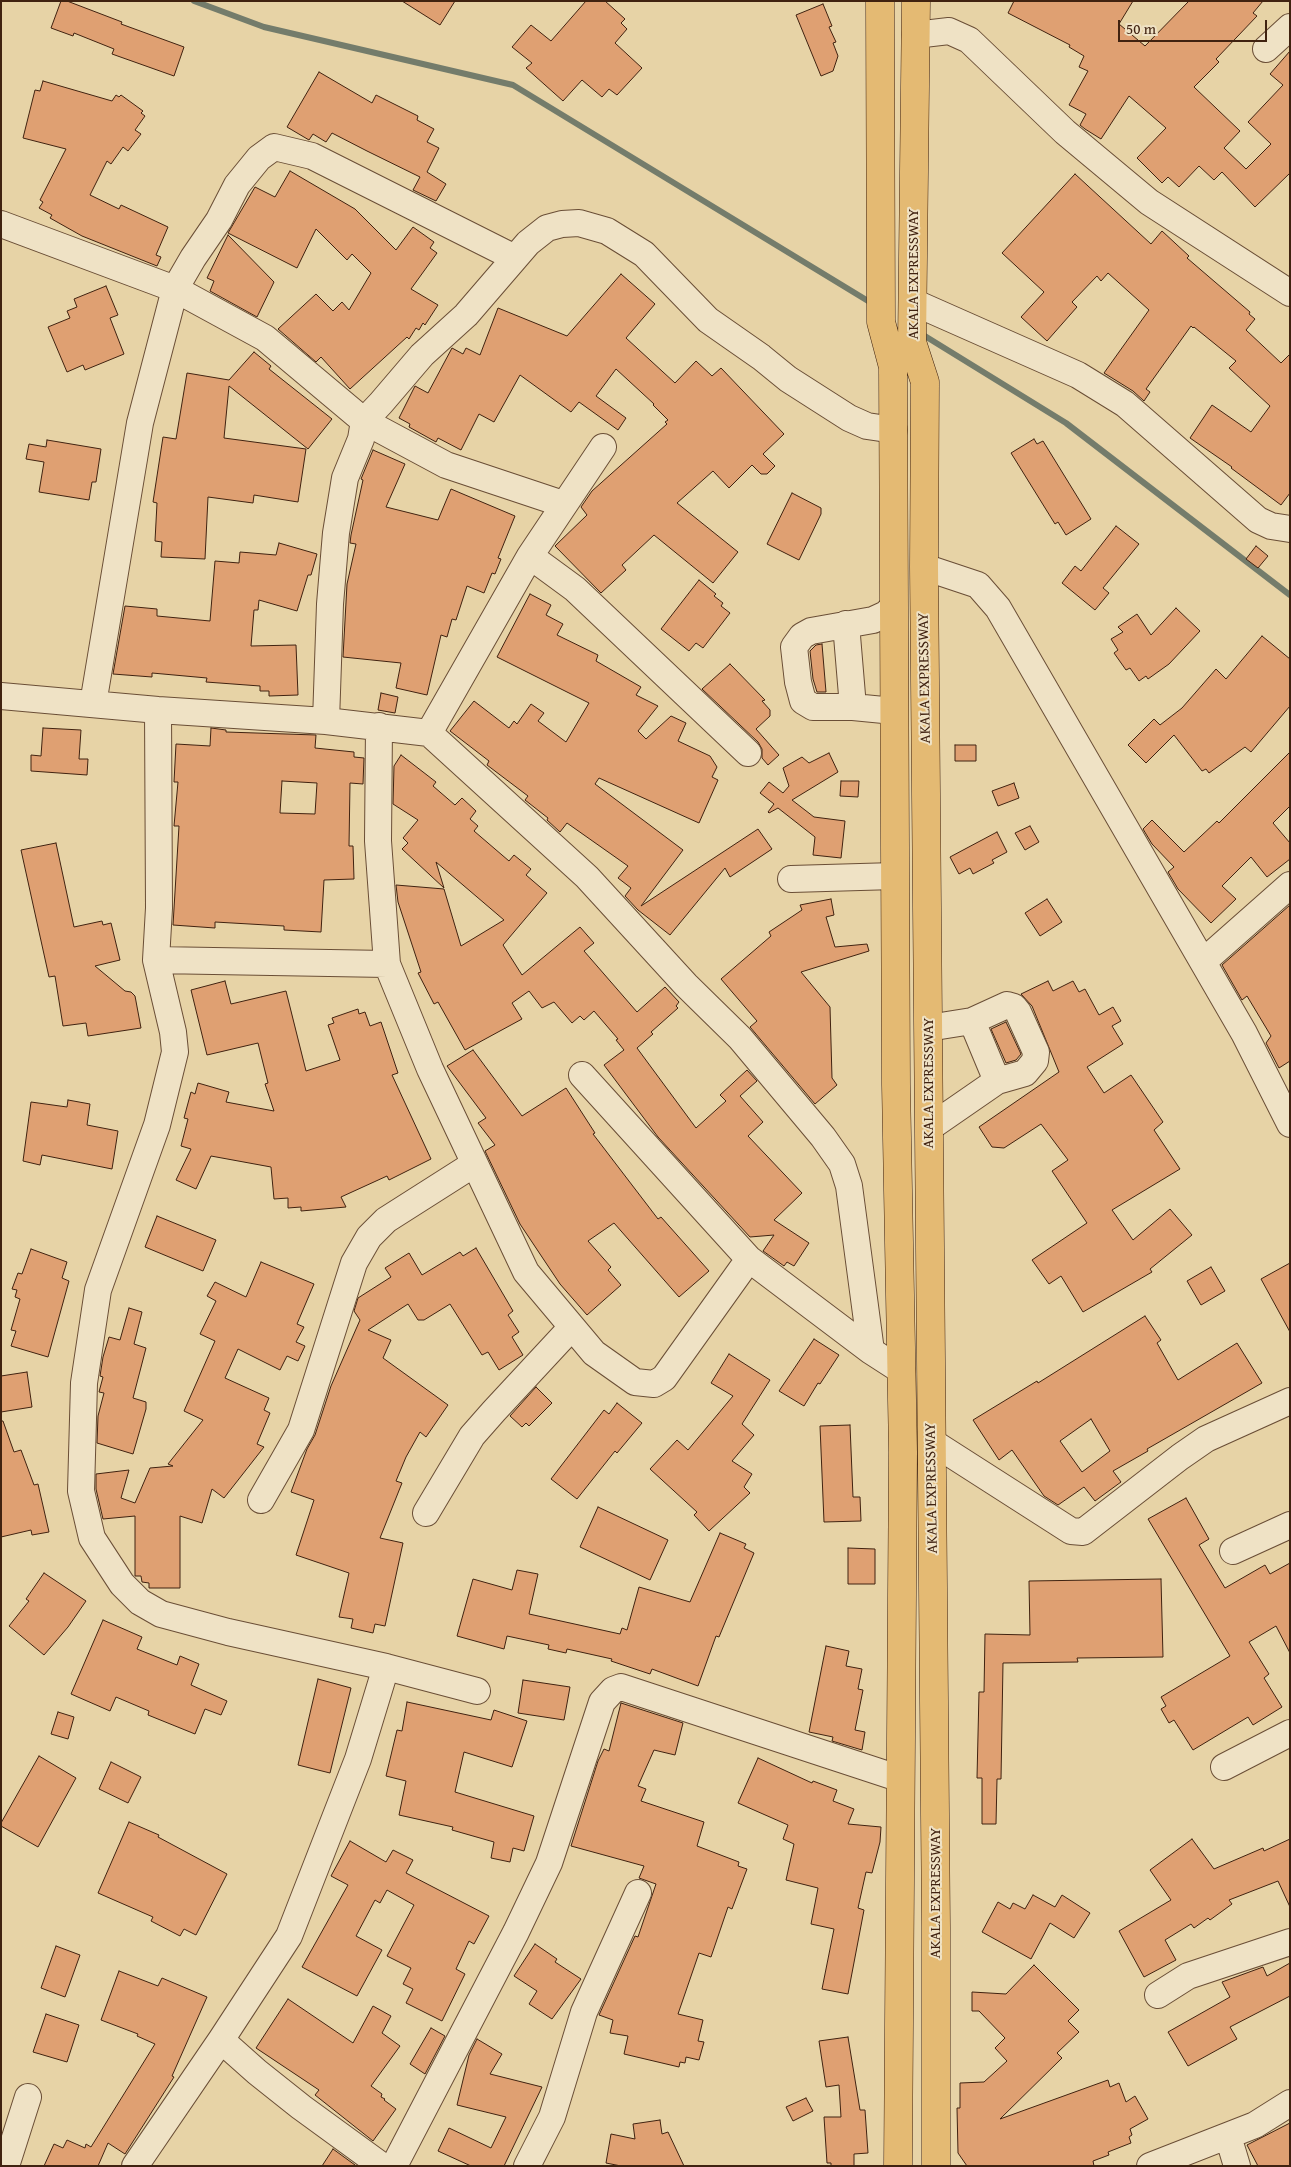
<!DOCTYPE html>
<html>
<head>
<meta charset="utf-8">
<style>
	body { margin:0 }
	#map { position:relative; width:1291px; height:2167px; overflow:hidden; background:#e7d3a6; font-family:"Gentium Book Plus",serif }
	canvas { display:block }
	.frame { position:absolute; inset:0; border:2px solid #402210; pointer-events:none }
	.scale { position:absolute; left:1118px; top:20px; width:149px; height:22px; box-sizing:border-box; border:2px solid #402210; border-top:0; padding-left:6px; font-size:15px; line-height:18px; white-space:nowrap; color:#402210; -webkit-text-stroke:4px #efe2c5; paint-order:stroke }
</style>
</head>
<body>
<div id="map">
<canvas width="1291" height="2167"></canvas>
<div class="frame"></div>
<div class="scale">50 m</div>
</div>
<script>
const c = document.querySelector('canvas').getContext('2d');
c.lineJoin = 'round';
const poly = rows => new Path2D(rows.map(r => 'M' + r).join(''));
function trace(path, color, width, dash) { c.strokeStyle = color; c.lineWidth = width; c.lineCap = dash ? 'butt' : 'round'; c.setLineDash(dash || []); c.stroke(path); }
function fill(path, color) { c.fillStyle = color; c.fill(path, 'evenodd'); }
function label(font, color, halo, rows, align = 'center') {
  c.font = font + ' "Gentium Book Plus",serif'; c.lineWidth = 4; c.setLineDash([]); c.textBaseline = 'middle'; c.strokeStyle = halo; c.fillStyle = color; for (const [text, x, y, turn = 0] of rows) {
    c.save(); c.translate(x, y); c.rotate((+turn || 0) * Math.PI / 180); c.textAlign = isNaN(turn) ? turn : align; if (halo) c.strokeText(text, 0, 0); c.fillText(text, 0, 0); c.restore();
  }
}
trace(poly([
	[194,1,264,27,513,85,873,304],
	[920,333,1066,423,1290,595]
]), '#747c6b', 6);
const building = poly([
	[61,1,67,1,122,22,121,24,184,47,174,76,112,54,114,49,74,33,73,36,51,28,61,1],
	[402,1,455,1,440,25,402,1],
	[586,1,605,1,625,19,621,23,627,29,615,43,642,68,617,95,609,89,602,97,582,80,563,101,526,68,532,63,512,47,531,25,551,41,586,1],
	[1014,1,1133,1,1119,24,1145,46,1189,1,1263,1,1253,13,1257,16,1216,59,1219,62,1194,87,1240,131,1224,148,1246,169,1271,144,1248,122,1283,85,1270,74,1290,51,1290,173,1255,207,1222,172,1214,180,1199,166,1179,187,1168,177,1162,183,1137,158,1166,128,1129,96,1101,139,1085,129,1080,125,1086,114,1069,105,1088,71,1079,67,1084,56,1069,47,1070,45,1008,13,1014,1],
	[823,4,832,26,829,27,836,42,833,43,838,56,833,71,821,76,796,15,823,4],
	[319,72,372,103,376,95,418,116,417,120,434,129,427,142,439,148,427,172,446,184,436,201,413,190,420,177,367,151,332,133,326,142,313,134,309,140,287,127,319,72],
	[43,81,112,101,116,95,119,97,121,95,143,111,141,113,145,116,135,130,141,134,128,151,123,147,111,164,107,161,90,195,119,209,121,205,168,227,156,255,161,257,157,266,82,236,50,218,52,215,39,208,43,202,40,200,66,149,23,138,35,90,40,91,43,81],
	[290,171,355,209,396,250,413,227,434,242,430,248,437,253,411,289,438,305,425,325,423,323,419,330,416,328,409,339,407,337,350,389,321,357,316,362,278,329,316,294,333,311,342,302,349,310,371,273,352,254,347,260,316,229,297,268,228,233,255,187,275,197,290,171],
	[1075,174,1151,244,1162,231,1189,256,1187,258,1250,312,1249,314,1255,319,1246,330,1281,363,1290,354,1290,493,1281,505,1231,468,1232,467,1190,438,1212,405,1251,432,1270,406,1229,368,1236,361,1194,327,1193,328,1191,326,1146,389,1150,392,1144,401,1133,391,1104,373,1149,310,1108,273,1101,281,1097,276,1072,302,1077,307,1047,341,1021,317,1044,292,1002,253,1075,174],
	[228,235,274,282,257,317,210,291,214,281,207,278,228,235],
	[621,274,655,304,626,338,675,383,696,361,712,376,721,368,784,434,763,454,775,466,767,474,761,474,752,465,729,488,713,471,677,503,738,552,713,583,654,535,622,565,626,570,601,593,555,546,587,515,581,507,592,491,667,424,665,422,668,420,653,405,654,404,616,369,596,396,626,418,618,430,579,402,571,412,520,375,494,422,479,414,461,450,438,438,436,442,409,427,410,424,399,418,415,386,428,393,452,348,463,354,466,348,480,355,498,308,567,336,621,274],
	[106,286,118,315,110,318,124,354,85,370,83,365,67,372,48,327,70,318,67,311,77,307,74,299,106,286],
	[254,352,271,366,269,369,332,419,308,449,229,386,224,438,306,449,298,502,254,495,253,503,208,497,205,559,161,557,162,542,155,541,157,503,153,502,163,437,176,439,187,373,229,380,254,352],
	[1034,439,1037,444,1043,441,1091,519,1066,535,1058,522,1055,524,1011,453,1034,439],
	[47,440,101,449,96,482,92,482,89,500,39,492,44,462,26,459,29,444,46,447,47,440],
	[373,450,405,464,386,507,438,520,451,489,515,516,498,558,501,559,495,574,492,573,484,593,467,586,456,620,452,619,447,637,441,635,427,695,396,688,401,663,343,657,347,584,356,544,350,543,351,535,363,480,361,479,373,450],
	[792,493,821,508,821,514,799,560,767,544,792,493],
	[1116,526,1139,544,1103,588,1109,593,1095,610,1062,583,1075,566,1081,571,1116,526],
	[279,543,317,554,311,575,308,575,297,611,259,600,258,610,254,610,251,646,296,645,298,695,269,696,269,691,260,691,260,686,206,682,207,678,152,673,152,677,113,674,125,606,157,609,157,616,210,621,215,561,239,563,240,552,276,555,279,543],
	[1256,546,1268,556,1258,568,1246,559,1256,546],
	[699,580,716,594,714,596,723,603,721,606,730,613,703,648,696,643,689,651,661,629,699,580],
	[530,594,551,605,546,615,563,624,557,635,598,655,596,661,641,687,636,695,658,706,638,731,646,739,671,716,686,723,678,741,710,756,717,767,712,777,718,780,699,823,599,778,595,784,683,850,641,906,758,829,772,849,730,877,725,868,670,935,638,910,625,896,631,888,618,878,628,866,567,823,560,832,547,820,548,818,525,800,528,796,487,765,489,761,450,731,474,701,509,728,514,721,517,724,531,704,544,713,538,721,566,742,589,703,497,657,530,594],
	[1176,608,1200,631,1169,664,1148,679,1146,676,1139,681,1130,668,1126,670,1114,653,1118,650,1111,639,1123,632,1118,627,1137,614,1151,635,1176,608],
	[1262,636,1290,659,1290,706,1251,752,1245,747,1209,773,1206,769,1202,771,1174,735,1146,763,1128,745,1154,719,1160,725,1182,708,1216,669,1226,679,1262,636],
	[822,644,826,692,817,692,813,679,810,651,816,645,822,644],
	[730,664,765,700,762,701,770,710,770,716,756,729,779,755,768,765,762,758,762,749,758,742,702,689,730,664],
	[381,693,398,697,395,713,378,710,381,693],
	[43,728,81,730,79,759,88,759,87,775,31,771,31,755,41,756,43,728],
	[211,728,226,730,226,732,316,735,315,748,354,752,354,757,364,758,363,784,350,783,349,846,353,846,354,879,324,880,321,932,284,930,284,926,215,922,215,928,173,925,179,826,174,826,178,782,174,782,176,744,210,746,211,728],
	[282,781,317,783,315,814,280,813,282,781],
	[955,745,976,745,976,761,955,761,955,745],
	[1290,752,1290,806,1273,823,1290,843,1290,859,1267,877,1251,857,1222,886,1236,899,1211,923,1178,889,1168,872,1174,867,1152,844,1143,829,1152,820,1184,852,1217,821,1219,823,1290,752],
	[829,753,838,772,792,800,814,817,845,821,841,858,813,855,815,837,778,808,769,813,768,812,774,804,760,793,769,782,783,793,789,786,783,768,802,757,809,763,829,753],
	[401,755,436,782,433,786,455,805,462,798,476,811,470,819,478,826,474,831,509,861,514,855,531,869,526,875,547,893,503,945,522,975,580,927,594,943,584,951,637,1012,665,987,679,1002,676,1006,678,1008,651,1032,653,1034,637,1048,696,1128,726,1101,720,1095,747,1070,757,1081,740,1096,763,1122,748,1136,802,1193,774,1220,809,1243,794,1266,787,1262,784,1266,763,1251,774,1235,750,1237,658,1137,604,1065,624,1050,616,1040,618,1039,594,1011,584,1020,580,1016,572,1023,554,1002,542,1008,529,991,512,1003,522,1019,465,1050,438,1002,434,1004,418,973,421,972,398,902,396,885,444,889,461,946,504,920,436,862,444,888,402,849,408,843,403,838,418,820,393,804,394,766,401,755],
	[841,781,859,781,858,797,840,796,841,781],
	[1014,783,1019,798,998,806,992,791,1014,783],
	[1030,826,1039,842,1025,850,1015,833,1030,826],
	[997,832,1007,852,992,860,994,863,973,874,970,868,959,874,950,857,997,832],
	[56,843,74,927,102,921,103,925,111,923,120,960,95,966,125,991,131,992,135,996,141,1028,88,1036,86,1023,63,1026,55,976,49,977,21,850,56,843],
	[831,899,834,915,826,917,835,947,867,944,869,951,801,972,830,1007,832,1078,837,1085,815,1104,750,1027,757,1021,721,979,771,936,769,932,802,910,800,905,831,899],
	[1047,899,1062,922,1040,936,1025,913,1047,899],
	[1290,905,1290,1061,1279,1068,1266,1043,1271,1036,1247,996,1242,1000,1222,965,1290,905],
	[225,981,231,1004,286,991,306,1071,340,1060,328,1025,334,1023,332,1018,358,1009,359,1014,365,1012,370,1026,381,1022,398,1073,392,1075,431,1159,389,1180,387,1176,341,1197,346,1207,301,1211,301,1207,288,1208,288,1198,274,1199,271,1167,211,1156,196,1189,176,1180,191,1149,181,1146,188,1119,184,1118,191,1092,195,1094,198,1083,229,1092,226,1102,274,1111,265,1084,268,1083,258,1043,207,1055,191,990,225,981],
	[1048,981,1053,991,1073,981,1079,992,1085,989,1099,1015,1113,1007,1121,1021,1112,1026,1123,1044,1087,1067,1104,1093,1131,1075,1163,1122,1154,1130,1180,1169,1112,1210,1133,1240,1170,1209,1192,1235,1150,1269,1152,1272,1083,1312,1061,1276,1049,1284,1032,1260,1087,1223,1052,1171,1068,1160,1041,1124,1004,1148,992,1147,979,1127,1059,1072,1032,1006,1021,994,1048,981],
	[1006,1022,1021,1054,1016,1060,1006,1063,991,1029,1006,1022],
	[473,1050,522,1116,566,1088,595,1133,593,1134,658,1219,661,1217,709,1271,679,1297,614,1223,588,1241,611,1267,608,1270,621,1285,587,1315,560,1284,520,1224,485,1151,495,1145,478,1123,486,1118,447,1066,473,1050],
	[68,1100,90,1104,87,1125,118,1131,112,1169,42,1155,40,1165,23,1161,31,1102,67,1107,68,1100],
	[157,1216,216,1240,203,1271,145,1247,157,1216],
	[476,1248,513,1311,508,1315,519,1332,512,1337,523,1355,499,1370,488,1352,482,1355,450,1304,424,1320,418,1320,408,1304,368,1330,391,1340,383,1358,448,1405,426,1437,420,1432,406,1457,396,1481,402,1483,380,1538,403,1543,385,1626,375,1624,373,1633,351,1628,353,1619,339,1617,349,1573,296,1555,314,1500,291,1492,307,1449,315,1435,331,1386,360,1320,354,1311,358,1298,391,1277,385,1268,409,1253,422,1275,460,1252,463,1256,476,1248],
	[31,1249,67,1262,62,1278,69,1281,48,1357,11,1346,16,1331,11,1330,20,1299,15,1297,17,1290,12,1289,18,1273,22,1274,31,1249],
	[261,1262,314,1284,297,1324,304,1327,296,1342,305,1346,298,1361,287,1356,280,1370,238,1349,225,1378,269,1398,264,1410,270,1413,257,1444,264,1447,224,1498,212,1489,202,1523,180,1516,180,1588,149,1588,149,1583,142,1582,141,1576,135,1576,135,1516,103,1519,96,1489,96,1474,129,1470,121,1498,135,1503,150,1468,173,1466,168,1464,203,1420,184,1411,215,1341,200,1334,216,1301,207,1296,215,1282,246,1297,261,1262],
	[1290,1263,1290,1332,1261,1279,1290,1263],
	[1211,1267,1225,1291,1201,1305,1187,1281,1211,1267],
	[129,1308,142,1312,134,1344,146,1348,133,1398,146,1402,146,1409,133,1454,97,1443,98,1416,104,1393,99,1392,103,1377,100,1376,103,1357,109,1337,120,1340,129,1308],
	[1145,1316,1161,1340,1157,1343,1178,1380,1237,1343,1262,1383,1147,1449,1148,1451,1113,1471,1121,1482,1095,1501,1084,1487,1058,1505,1044,1496,1012,1450,999,1460,973,1420,1037,1381,1038,1383,1145,1316],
	[1091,1419,1110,1451,1082,1472,1060,1441,1091,1419],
	[814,1339,839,1355,820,1384,818,1383,804,1406,779,1391,814,1339],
	[729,1354,770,1380,742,1424,754,1435,732,1461,752,1474,744,1487,750,1493,709,1531,694,1515,697,1512,650,1469,677,1440,688,1450,733,1396,711,1383,729,1354],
	[27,1372,32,1407,1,1412,1,1376,27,1372],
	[536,1387,552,1403,529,1426,526,1423,522,1427,510,1416,536,1387],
	[617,1403,642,1423,617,1453,615,1451,577,1499,551,1479,604,1410,609,1414,617,1403],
	[1,1421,3,1421,14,1452,21,1450,34,1485,38,1484,49,1532,32,1535,31,1530,1,1537,1,1421],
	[850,1425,853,1497,860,1497,861,1521,824,1522,820,1426,850,1425],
	[1186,1498,1209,1539,1199,1545,1225,1588,1265,1565,1270,1574,1290,1563,1290,1653,1276,1626,1249,1642,1269,1674,1264,1678,1282,1707,1253,1725,1248,1717,1193,1750,1174,1720,1169,1723,1161,1709,1166,1706,1161,1697,1230,1656,1148,1519,1186,1498],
	[598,1507,668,1540,650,1580,580,1547,598,1507],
	[720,1533,746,1544,744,1548,754,1553,719,1637,716,1636,698,1686,652,1669,650,1674,611,1661,612,1659,567,1649,566,1653,548,1649,549,1645,507,1636,504,1649,457,1636,473,1579,512,1590,517,1570,538,1574,529,1614,620,1634,622,1628,627,1630,639,1587,690,1602,720,1533],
	[848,1548,875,1549,875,1584,848,1584,848,1548],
	[44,1573,86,1601,68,1627,44,1655,9,1626,29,1601,26,1599,44,1573],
	[1161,1579,1163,1657,1077,1658,1078,1662,1003,1663,1001,1779,997,1779,996,1824,982,1824,982,1778,977,1778,979,1692,984,1692,985,1634,1030,1635,1029,1581,1161,1579],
	[103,1620,142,1637,137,1649,177,1665,180,1656,199,1664,191,1685,227,1701,221,1715,205,1709,195,1734,148,1715,149,1711,116,1697,110,1711,71,1694,103,1620],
	[826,1646,849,1651,846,1666,862,1669,858,1689,863,1690,855,1730,865,1732,862,1750,832,1741,833,1737,809,1732,826,1646],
	[318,1679,351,1688,330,1773,298,1765,318,1679],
	[523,1680,570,1687,564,1720,518,1713,523,1680],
	[407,1702,491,1720,494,1710,527,1721,512,1767,464,1752,455,1792,534,1816,524,1851,513,1848,510,1862,491,1858,494,1842,452,1830,453,1827,399,1815,406,1781,386,1776,397,1730,402,1731,407,1702],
	[621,1703,683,1723,675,1755,654,1750,638,1786,646,1789,641,1801,704,1822,697,1846,739,1862,738,1866,747,1869,732,1909,728,1907,711,1957,699,1953,678,2014,703,2020,698,2041,704,2042,699,2060,686,2057,685,2063,680,2062,679,2067,624,2054,628,2036,610,2033,613,2020,599,2015,635,1936,638,1937,656,1884,639,1878,644,1866,571,1846,598,1761,604,1749,609,1751,621,1703],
	[58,1712,74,1717,68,1739,51,1734,58,1712],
	[39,1756,76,1778,38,1847,1,1826,1,1823,39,1756],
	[758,1758,812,1783,813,1781,837,1790,833,1801,854,1809,848,1824,881,1827,880,1842,872,1873,866,1872,858,1908,864,1910,848,1994,822,1989,834,1929,811,1924,818,1888,786,1880,794,1844,783,1839,788,1825,738,1803,758,1758],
	[111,1762,141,1777,128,1803,99,1789,111,1762],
	[129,1822,159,1835,158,1837,227,1874,196,1935,184,1929,180,1936,151,1921,153,1917,98,1893,129,1822],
	[1192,1839,1214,1869,1263,1848,1264,1851,1290,1839,1290,1907,1278,1881,1229,1900,1232,1904,1210,1920,1208,1918,1194,1928,1191,1924,1165,1940,1176,1960,1144,1977,1119,1931,1171,1900,1150,1870,1192,1839],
	[350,1841,386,1862,393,1850,413,1860,406,1873,489,1916,474,1944,469,1941,456,1969,465,1974,442,2021,406,2003,413,1989,403,1984,411,1968,387,1956,414,1905,387,1890,380,1903,375,1900,356,1936,382,1950,357,1996,302,1967,348,1885,331,1876,350,1841],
	[1033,1895,1055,1907,1062,1895,1090,1913,1074,1938,1050,1923,1031,1959,982,1932,998,1902,1010,1909,1013,1903,1025,1909,1033,1895],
	[535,1944,557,1959,555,1962,581,1979,552,2019,529,2004,537,1991,514,1976,535,1944],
	[56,1946,80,1955,65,1997,41,1988,56,1946],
	[1290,1963,1290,1996,1230,2027,1237,2039,1188,2066,1168,2032,1230,1997,1222,1982,1263,1967,1267,1976,1290,1963],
	[1034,1965,1079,2010,1068,2021,1079,2032,1057,2053,1062,2058,1000,2119,1108,2080,1110,2087,1119,2083,1126,2102,1135,2096,1148,2119,1130,2129,1132,2135,1129,2137,1131,2143,1108,2152,1109,2155,1093,2161,1094,2166,967,2166,958,2153,957,2108,960,2108,960,2083,984,2082,1007,2061,995,2048,1005,2038,979,2011,972,2011,972,1992,1006,1994,1034,1965],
	[119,1971,158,1986,162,1978,207,1997,172,2076,174,2077,125,2154,108,2143,98,2166,44,2166,54,2144,63,2148,67,2140,85,2148,86,2144,91,2147,155,2044,137,2036,138,2034,101,2020,119,1971],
	[288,1999,353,2043,373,2006,391,2016,382,2033,400,2046,371,2086,382,2094,381,2097,385,2099,384,2100,396,2109,373,2141,315,2095,319,2090,256,2048,288,1999],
	[46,2014,79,2025,67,2062,33,2052,46,2014],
	[431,2028,445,2036,425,2074,410,2064,431,2028],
	[848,2037,860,2110,865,2110,868,2153,854,2154,854,2166,831,2166,831,2163,827,2163,824,2117,841,2117,839,2085,826,2087,819,2041,848,2037],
	[477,2039,502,2054,490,2074,542,2087,504,2166,471,2166,438,2151,449,2128,491,2148,506,2117,457,2105,469,2055,477,2039],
	[806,2098,813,2111,793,2121,786,2107,806,2098],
	[660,2120,662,2134,668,2132,684,2166,621,2166,606,2163,611,2134,635,2139,633,2124,660,2120],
	[1290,2123,1290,2166,1258,2166,1247,2145,1290,2123],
	[333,2149,355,2165,355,2166,322,2166,333,2149]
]);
fill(building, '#dfa072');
trace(building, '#402210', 1);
const minor = poly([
	[915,35,949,31,969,40,1065,132,1149,202,1290,293],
	[1266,49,1290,27],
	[1,224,175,289,265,338,364,421,446,465,563,504],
	[913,302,1078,375,1125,404,1258,520,1271,526,1290,529],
	[530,556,575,589,748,753],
	[924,567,978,585,998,608,1244,1033,1290,1124],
	[894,606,886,614,873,620,811,631,802,636,794,647,798,682,803,701,813,707,853,707,894,711],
	[846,624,853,707],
	[1,696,158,710,326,721,429,733,587,877,686,985,740,1038,823,1137,842,1164,849,1186,871,1351],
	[93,704,140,423,175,289,193,258,219,220,237,185,259,158,274,147,312,156,515,258],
	[158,710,159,908,156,960,173,1032,175,1052,157,1125,98,1290,84,1383,81,1491,92,1538,122,1584,140,1602,161,1614,228,1632,386,1667,477,1691],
	[326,721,330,604,336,533,345,478,361,439,364,421,381,403,422,355,466,315,528,243,547,228,562,224,579,223,607,231,644,254,708,320,761,357,788,379,849,418,867,426,894,430],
	[379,726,378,841,387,964,430,1069,526,1272,594,1353,635,1382,654,1384,664,1378,749,1259],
	[429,733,530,556,603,447],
	[791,879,895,876],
	[156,960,387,964],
	[1204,961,1290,885],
	[972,1021,997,1081],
	[928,1028,972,1021,1007,1005,1014,1007,1018,1012,1036,1052,1035,1061,1025,1073,997,1081,929,1128],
	[582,1075,749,1259,871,1351,902,1371],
	[932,1442,1071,1531,1083,1532,1180,1457,1206,1439,1290,1401],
	[261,1500,301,1430,354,1263,369,1237,386,1220,474,1164],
	[426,1513,472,1436,494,1411,572,1327],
	[1233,1551,1290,1525],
	[1224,1767,1290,1733],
	[1158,1995,1188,1976,1290,1942],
	[1228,2136,1237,2166],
	[6,2166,28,2097],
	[135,2166,221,2040],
	[382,2166,301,2107,257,2072,221,2040,289,1936,358,1759,386,1667],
	[394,2166,516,1932,549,1863,602,1702,613,1690,621,1687,901,1779],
	[527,2166,552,2117,584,2012,638,1893],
	[1150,2166,1255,2125,1290,2103]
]);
const major = poly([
	[880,1,881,322,893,367,896,1085,903,1452,898,2166],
	[916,1,912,342,925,382,924,567,936,1927,936,2166]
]);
trace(minor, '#6a4e36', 28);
trace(major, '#402210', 29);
trace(minor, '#efe2c5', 26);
trace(major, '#e4ba73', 28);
label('15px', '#402210', '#efe2c5', [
	["AKALA EXPRESSWAY",914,274,-90],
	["AKALA EXPRESSWAY",925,678,-91],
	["AKALA EXPRESSWAY",929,1083,-90],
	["AKALA EXPRESSWAY",932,1488,-91],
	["AKALA EXPRESSWAY",936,1893,-90]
]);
</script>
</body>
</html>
